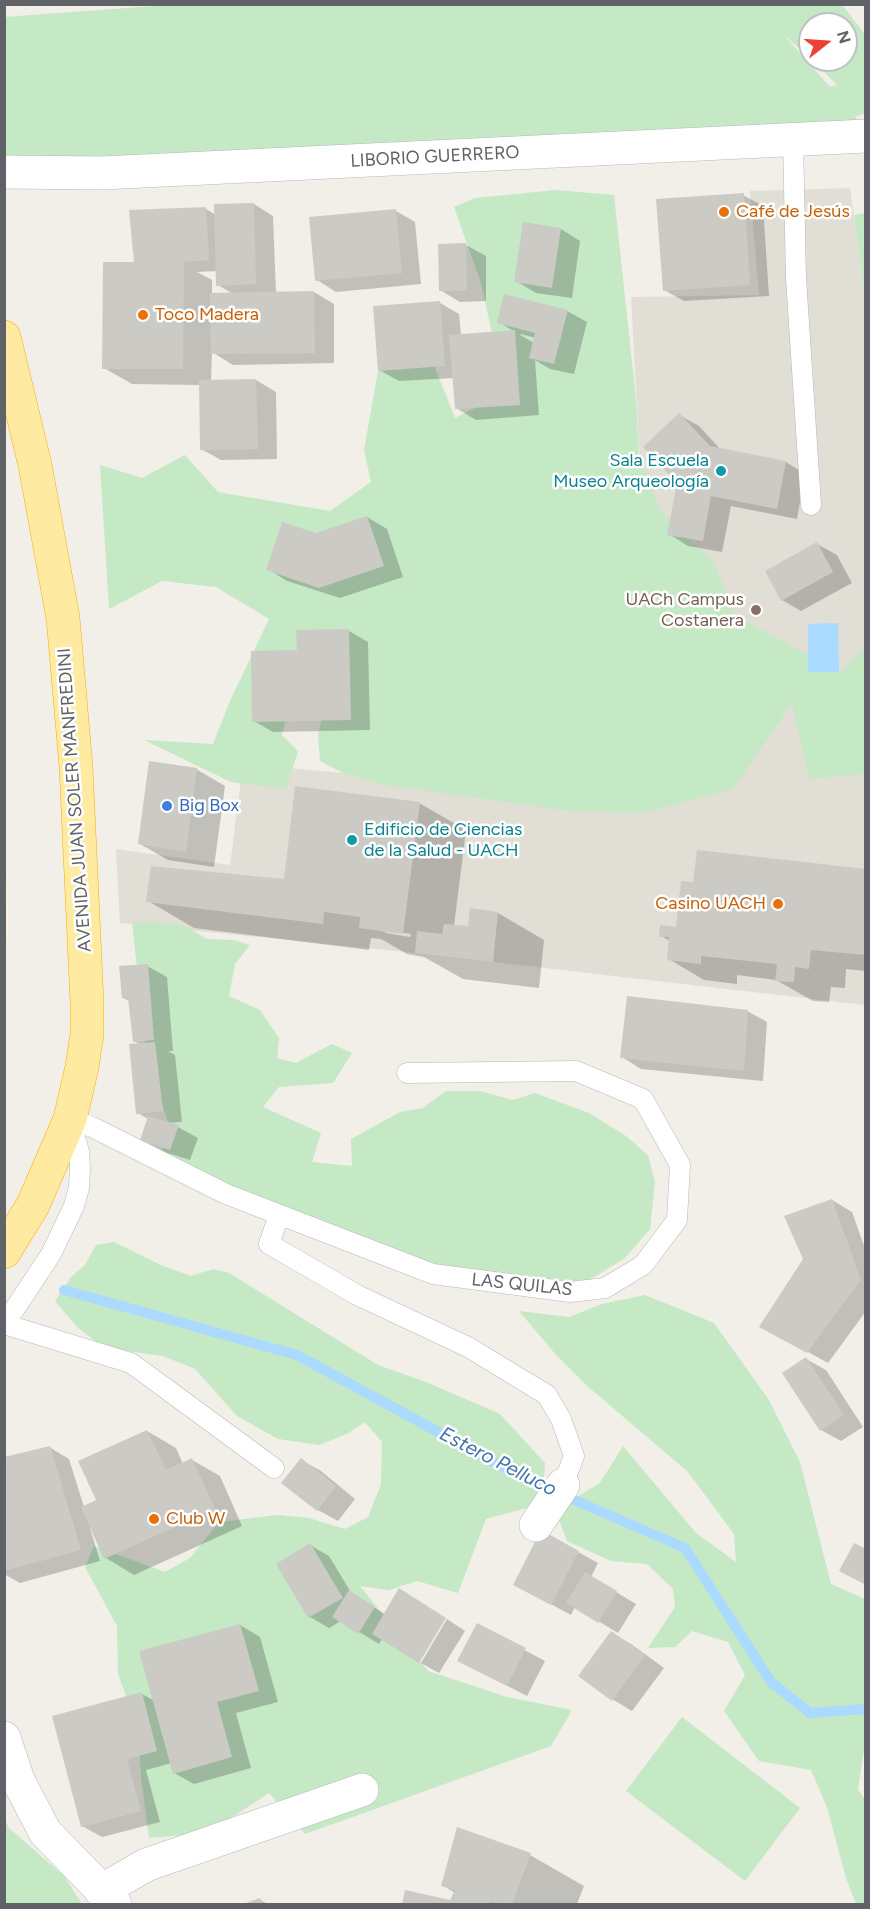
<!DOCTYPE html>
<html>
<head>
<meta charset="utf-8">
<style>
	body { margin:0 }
	#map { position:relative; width:870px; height:1909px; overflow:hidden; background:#f1efe8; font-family:Figtree,sans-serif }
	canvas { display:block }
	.frame { position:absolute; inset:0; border:6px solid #5f6368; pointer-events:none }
	.north { position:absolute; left:798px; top:12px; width:60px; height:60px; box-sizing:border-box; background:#fff; border:2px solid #bfc1c3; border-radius:50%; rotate:73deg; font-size:16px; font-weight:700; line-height:24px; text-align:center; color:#5f6368 }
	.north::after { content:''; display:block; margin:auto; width:21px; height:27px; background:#ea4335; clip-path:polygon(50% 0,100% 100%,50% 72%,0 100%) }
</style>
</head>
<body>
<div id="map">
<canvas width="870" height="1909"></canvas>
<div class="frame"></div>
<div class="north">N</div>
</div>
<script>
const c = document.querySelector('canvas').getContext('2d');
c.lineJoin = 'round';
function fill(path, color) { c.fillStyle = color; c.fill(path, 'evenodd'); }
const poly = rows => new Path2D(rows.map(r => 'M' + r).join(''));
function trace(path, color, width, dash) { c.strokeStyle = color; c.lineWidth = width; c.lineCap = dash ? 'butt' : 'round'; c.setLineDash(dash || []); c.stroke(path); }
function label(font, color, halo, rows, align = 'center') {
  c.font = font + ' Figtree,sans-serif'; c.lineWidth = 5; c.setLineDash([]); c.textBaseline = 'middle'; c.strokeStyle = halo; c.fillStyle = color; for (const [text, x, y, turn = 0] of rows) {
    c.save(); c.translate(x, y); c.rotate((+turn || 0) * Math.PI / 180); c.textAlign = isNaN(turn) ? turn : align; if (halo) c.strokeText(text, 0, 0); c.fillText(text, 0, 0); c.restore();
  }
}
fill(poly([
	[850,188,866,302,865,1005,415,953,120,923,116,849,230,865,243,764,658,801,631,297,759,295,750,191]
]), '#e1ded6');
fill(poly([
	[182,4,842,5,865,34,865,113,855,117,865,129,5,172,4,17],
	[810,24,846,24,846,60,812,60,837,85,830,87,783,34,810,58],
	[556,190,614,195,636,399,639,456,659,509,714,563,735,615,839,672,865,649,865,774,809,779,792,703,733,789,642,813,569,811,386,785,343,773,320,761,318,735,330,681,298,670,282,735,298,751,286,789,231,782,144,740,213,744,230,701,269,619,216,587,162,581,109,609,100,465,142,478,185,455,218,492,330,511,371,482,364,450,378,371,428,350,455,418,505,393,481,283,454,207,475,198],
	[865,213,866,213,865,297,854,215],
	[151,921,185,926,207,939,234,940,250,945,235,964,229,996,260,1010,279,1038,277,1058,296,1063,332,1044,352,1053,333,1083,279,1087,263,1107,321,1133,312,1162,352,1166,351,1139,400,1112,423,1108,446,1091,480,1091,513,1100,535,1093,589,1113,626,1136,648,1155,655,1182,650,1229,625,1258,570,1292,433,1274,164,1165,162,1149,174,1139,147,1062,132,922],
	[114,1242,163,1266,191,1276,213,1269,229,1273,378,1365,426,1382,500,1414,545,1463,542,1504,486,1519,458,1593,417,1581,389,1590,360,1586,428,1671,507,1697,572,1710,551,1746,305,1834,269,1793,208,1833,149,1838,141,1779,138,1728,118,1674,117,1626,85,1567,94,1546,165,1572,190,1558,219,1522,278,1515,309,1518,345,1529,368,1517,381,1484,382,1442,365,1422,347,1434,319,1445,278,1439,237,1416,195,1369,163,1356,104,1348,77,1327,55,1301,71,1277,85,1265,96,1245],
	[645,1295,714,1323,769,1400,800,1462,831,1584,865,1599,866,1737,858,1789,865,1800,865,1904,856,1904,846,1878,827,1807,811,1770,759,1761,724,1711,745,1675,728,1642,692,1631,675,1647,648,1648,675,1607,673,1589,647,1564,611,1561,567,1541,555,1510,600,1483,623,1446,696,1533,736,1562,734,1534,688,1472,586,1385,557,1356,519,1311,569,1317,602,1304],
	[682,1717,800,1808,745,1881,626,1791],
	[5,1818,8,1827,64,1876,82,1904,5,1904]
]), '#c5e8c5');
fill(poly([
	[4,826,9,939,4,939]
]), '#fbf3d9');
fill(poly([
	[838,623,839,672,808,672,808,624]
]), '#aadaff');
fill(poly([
	[743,195,763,206,769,296,684,301,664,290],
	[254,204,273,216,276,293,314,292,334,304,334,363,233,365,212,352,211,381,256,380,276,392,277,459,221,460,201,449,200,385,132,384,104,368,135,263,206,209,216,215],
	[217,271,218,285,233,294,212,294,212,280,197,272],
	[396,211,415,222,421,284,336,292,317,280],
	[561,229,580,241,572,298,536,293,516,281],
	[466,245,486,256,486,301,460,302,440,290],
	[440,303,459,314,461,335,515,332,499,322,567,311,587,322,574,374,550,369,535,360,539,415,476,420,456,408,454,378,399,381,379,370],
	[521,334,535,338,534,343,520,335],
	[679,415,699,426,721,450,786,462,805,474,797,519,731,506,722,552,688,546,669,534,679,483],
	[367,517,387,529,403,577,340,598,287,581,268,569,316,535],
	[817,544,837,555,852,583,801,611,782,600],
	[349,631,368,642,370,730,273,732,254,721,298,652],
	[196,769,225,786,214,867,168,860,140,844],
	[419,803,466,830,454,926,469,928,471,910,498,913,544,940,539,988,463,979,424,957,407,954,381,939,371,938,369,950,194,928,148,901,285,880],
	[382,930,411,934,410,937,386,933],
	[866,870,866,971,846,969,845,988,831,987,829,1002,813,1001,776,980,737,975,737,984,704,980,669,959,670,941,661,936,684,929,693,883],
	[147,966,167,977,173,1051,168,1051,175,1055,182,1122,166,1123,178,1127,198,1138,190,1160,161,1151,142,1139,148,1119,138,1113,141,1045,134,1041,130,1001,123,998],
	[747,1011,767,1022,763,1081,641,1069,622,1057],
	[832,1200,852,1212,866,1251,866,1311,828,1363,761,1326,804,1259],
	[806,1359,826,1370,863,1427,841,1441,821,1430],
	[147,1431,176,1448,183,1464,192,1460,220,1476,242,1526,134,1575,106,1558,92,1528,90,1528,100,1561,20,1583,4,1574,4,1459,49,1447,69,1459,84,1507,98,1501],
	[301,1460,321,1471,355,1499,338,1521,318,1510],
	[542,1532,598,1563,591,1577,636,1604,618,1633,575,1607,571,1615,534,1595],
	[310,1545,329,1556,352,1594,385,1614,382,1639,379,1644,341,1621,329,1628,310,1617],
	[447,1619,465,1631,439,1673,421,1663],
	[240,1625,260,1637,278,1702,236,1713,251,1768,194,1784,174,1773,172,1763,146,1770,160,1822,102,1837,82,1826,142,1694,155,1701],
	[477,1625,545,1661,527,1696,459,1661],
	[612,1633,631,1644,664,1668,632,1711,612,1699],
	[530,1855,584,1886,577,1904,404,1904,406,1891,451,1901,455,1893,442,1885],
	[260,1900,268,1904,246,1904]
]), '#0003');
trace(poly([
	[64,1290,297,1355,519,1476,685,1548,771,1682,810,1713,866,1709]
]), '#aadaff', 10);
fill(poly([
	[744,193,750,285,663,291,656,199],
	[254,203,256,284,216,286,214,204],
	[206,207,209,260,184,262,183,369,102,369,103,262,134,262,129,210],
	[396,209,402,273,315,281,309,217],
	[523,222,561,228,552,288,514,282],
	[466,243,467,291,439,291,438,244],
	[314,291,315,353,211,354,210,293],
	[504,294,568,310,554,364,529,358,535,333,497,323],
	[440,301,445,366,378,371,373,306],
	[515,330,520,405,455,409,449,335],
	[256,379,258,449,200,450,199,380],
	[679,413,710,446,786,461,777,509,711,496,703,541,667,535,677,483,643,447],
	[367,516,384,566,319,588,266,570,282,522,316,533],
	[817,542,833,572,781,601,765,571],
	[349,629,351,720,252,722,251,651,297,650,296,630],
	[149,761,197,768,186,852,138,844],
	[295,786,420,802,403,934,359,928,360,917,324,912,323,924,146,902,151,866,284,879],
	[697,850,866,869,866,955,811,950,809,969,795,967,794,982,775,981,777,964,701,956,701,964,667,960,669,937,659,937,660,925,676,927,681,881,693,882],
	[470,908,498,912,493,962,415,953,417,931,442,934,444,924,468,926],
	[148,964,154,1040,133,1042,128,998,122,998,119,966],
	[627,996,748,1010,744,1071,620,1058],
	[155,1042,163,1111,136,1114,129,1044],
	[148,1116,179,1125,170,1150,140,1140],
	[832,1199,861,1280,807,1353,759,1327,803,1259,784,1216],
	[806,1357,844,1415,820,1431,782,1373],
	[147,1430,166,1470,192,1458,215,1509,104,1559,81,1507,96,1500,78,1461],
	[50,1446,81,1550,4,1571,4,1457],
	[301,1458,336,1486,317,1511,281,1483],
	[541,1530,579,1551,551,1605,513,1585],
	[310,1543,343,1598,308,1618,276,1564],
	[854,1543,866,1549,866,1585,839,1571],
	[585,1572,617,1591,598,1623,566,1603],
	[399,1588,446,1618,419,1663,372,1634],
	[349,1590,375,1607,358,1634,332,1617],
	[477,1623,526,1648,507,1686,457,1661],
	[240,1624,259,1691,217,1702,232,1757,173,1774,139,1651],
	[611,1631,645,1655,612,1701,578,1676],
	[142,1692,157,1751,127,1759,141,1811,81,1827,52,1716],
	[457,1827,531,1853,512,1904,501,1904,491,1901,490,1904,402,1904,405,1890,450,1900,455,1890,441,1886],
	[260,1898,263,1904,243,1904]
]), '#cccac5');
const service = poly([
	[793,139,796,278,811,505],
	[70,1119,92,1127,226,1194,433,1274,570,1292,605,1288,643,1265,677,1220,680,1165,643,1099,576,1071,407,1073],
	[279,1215,269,1244,357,1295,468,1347,547,1395,561,1419,574,1456,563,1485],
	[4,1321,14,1310,51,1254,74,1206,79,1188,80,1169,79,1152,70,1119],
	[4,1324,131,1363,274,1468]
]);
const minor = poly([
	[4,172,102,173,866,136],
	[536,1525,563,1485],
	[4,1738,18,1780,45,1832,115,1904],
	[101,1891,146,1865,362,1790]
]);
const trunk = poly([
	[4,337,35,465,63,618,76,767,87,1003,87,1034,82,1067,70,1119,33,1205,4,1252]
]);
trace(service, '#b5b8bc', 21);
trace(minor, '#b5b8bc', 34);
trace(trunk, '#f9ab00', 34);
trace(service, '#fff', 20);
trace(minor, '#fff', 33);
trace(trunk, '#feeaa1', 33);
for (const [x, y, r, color] of [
	[724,212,6,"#e8710a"],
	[143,315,6,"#e8710a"],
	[721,471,6,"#0f9aa8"],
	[756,610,6,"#8d6e63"],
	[167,806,6,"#3f7fe0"],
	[352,840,6,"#0f9aa8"],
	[778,904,6,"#e8710a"],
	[154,1519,6,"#e8710a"]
]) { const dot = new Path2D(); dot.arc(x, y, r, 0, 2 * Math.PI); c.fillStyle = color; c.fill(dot); trace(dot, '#fff', 2); }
label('18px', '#5f6368', '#fff', [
	["LIBORIO GUERRERO",435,157,-3],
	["AVENIDA JUAN SOLER MANFREDINI",75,800,-94],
	["LAS QUILAS",522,1285,6]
]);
label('18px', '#c56008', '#fff', [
	["Café de Jesús",736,212],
	["Toco Madera",155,315],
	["Casino UACH",766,904,"right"],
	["Club W",166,1519]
], 'left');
label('18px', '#0d838f', '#fff', [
	["Sala Escuela",709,461],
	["Museo Arqueología",709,482],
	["Edificio de Ciencias",364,830,"left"],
	["de la Salud - UACH",364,851,"left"]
], 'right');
label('18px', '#785e54', '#fff', [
	["UACh Campus",744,600],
	["Costanera",744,621]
], 'right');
label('18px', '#366cbe', '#fff', [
	["Big Box",179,806]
], 'left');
label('italic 20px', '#4174aa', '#fff', [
	["Estero Pelluco",498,1462,27]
]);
</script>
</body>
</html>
